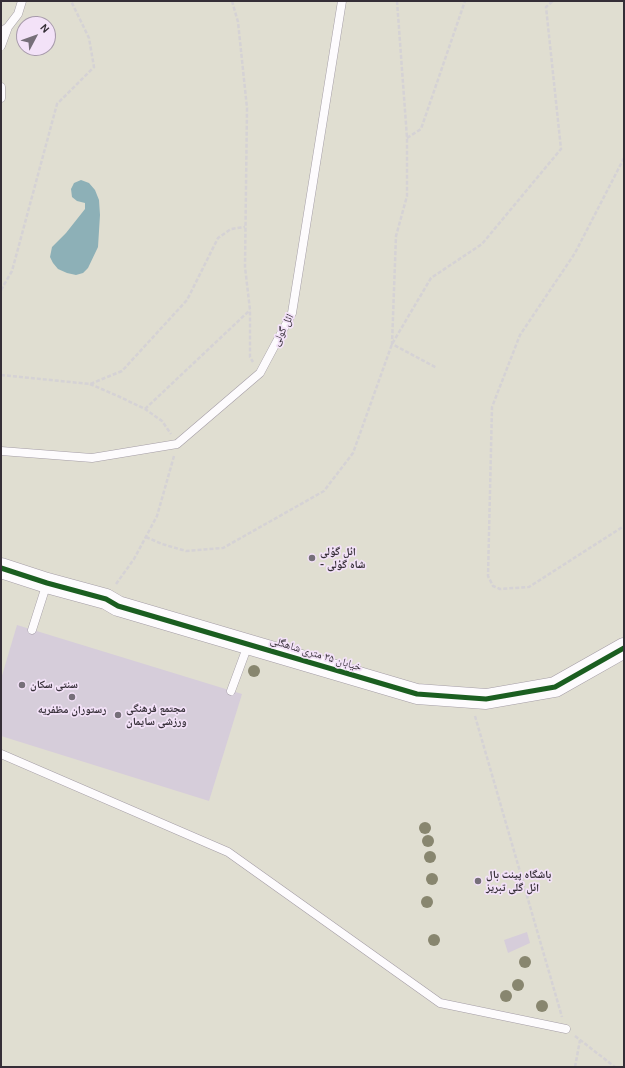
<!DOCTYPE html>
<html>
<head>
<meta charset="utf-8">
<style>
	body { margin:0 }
	#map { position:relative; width:625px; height:1068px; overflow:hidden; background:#f0e7f3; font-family:Karla,sans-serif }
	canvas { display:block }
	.frame { position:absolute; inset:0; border:2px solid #352e37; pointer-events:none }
	.north { position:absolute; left:16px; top:16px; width:40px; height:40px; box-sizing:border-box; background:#f3e2f8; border:1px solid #a79aab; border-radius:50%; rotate:49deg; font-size:11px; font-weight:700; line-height:16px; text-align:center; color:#352e37 }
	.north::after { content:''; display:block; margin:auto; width:14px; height:18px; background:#766f79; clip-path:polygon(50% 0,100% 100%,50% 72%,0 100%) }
</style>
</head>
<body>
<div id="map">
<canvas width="625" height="1068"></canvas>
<div class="frame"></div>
<div class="north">N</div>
</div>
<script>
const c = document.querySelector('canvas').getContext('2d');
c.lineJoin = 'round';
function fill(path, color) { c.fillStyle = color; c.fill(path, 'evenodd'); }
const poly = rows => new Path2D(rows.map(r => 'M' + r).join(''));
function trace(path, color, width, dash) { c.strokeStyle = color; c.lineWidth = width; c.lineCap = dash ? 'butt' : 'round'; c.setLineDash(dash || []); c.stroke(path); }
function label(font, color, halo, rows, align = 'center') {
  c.font = font + ' Karla,"Noto Naskh Arabic",sans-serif'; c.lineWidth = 3.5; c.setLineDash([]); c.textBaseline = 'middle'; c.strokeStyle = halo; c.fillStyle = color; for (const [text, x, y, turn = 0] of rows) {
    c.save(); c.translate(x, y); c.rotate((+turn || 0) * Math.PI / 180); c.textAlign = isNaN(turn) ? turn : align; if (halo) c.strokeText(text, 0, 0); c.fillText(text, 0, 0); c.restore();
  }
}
fill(poly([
	[1,1,624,1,624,1067,1,1067],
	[24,24,48,24,48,48,24,48]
]), '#e0ded1');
fill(poly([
	[81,180,89,183,95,190,99,200,100,215,98,247,88,268,83,273,76,275,67,273,58,269,53,263,50,257,52,247,66,233,85,209,85,203,77,201,72,197,71,189,74,183]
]), '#8db0b7');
fill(poly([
	[17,625,242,694,209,801,1,736,1,679],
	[527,932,530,943,508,953,504,940]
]), '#d6cdda');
const service = poly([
	[1,32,8,27,18,14,22,1],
	[1,46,8,27],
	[1,87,1,98],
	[1,451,92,458,177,444,260,373,292,313,342,1],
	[32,630,47,583],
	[231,691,248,645],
	[1,754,228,852,440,1003,566,1029]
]);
const tertiary = poly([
	[1,568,47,583,106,599,118,606,417,694,486,699,555,687,624,648]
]);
trace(service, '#a49da6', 9);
trace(tertiary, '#a49da6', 21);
trace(poly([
	[232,1,238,22,247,108,245,267,250,310,250,357,253,362],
	[397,1,407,138,407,196,396,236,392,344,437,368],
	[407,138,421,129,465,1],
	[624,158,575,253,520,335,492,407,488,576,493,586,500,589,529,587,624,526],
	[1,290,12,271,57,104,94,67,89,38,71,1],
	[1,375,90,384,122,371,187,300,218,238,231,229,245,227],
	[90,384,120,397,145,409,162,421,171,434],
	[145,409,250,310],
	[146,537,162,544,186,551,223,548,324,491,353,453,392,344,431,278,482,244,561,149,546,7,553,1],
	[116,584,134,559,157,516,174,456],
	[475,716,562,1017],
	[575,1036,615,1067],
	[575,1067,580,1040]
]), '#d5d2d5', 2.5, [4, 2]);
trace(service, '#fdfbfd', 8);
trace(tertiary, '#fdfbfd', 20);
trace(poly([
	[1,568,47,583,106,599,118,606,417,694,486,699,555,687,624,648]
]), '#1b5e20', 5);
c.fillStyle = '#88866f';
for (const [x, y] of [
	[254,671],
	[425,828],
	[428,841],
	[430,857],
	[432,879],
	[427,902],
	[434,940],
	[525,962],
	[518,985],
	[506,996],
	[542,1006]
]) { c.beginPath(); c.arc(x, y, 6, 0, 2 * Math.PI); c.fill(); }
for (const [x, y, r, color] of [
	[312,558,4,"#766f79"],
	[22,685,4,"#766f79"],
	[72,697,4,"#766f79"],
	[118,715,4,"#766f79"],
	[478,881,4,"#766f79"]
]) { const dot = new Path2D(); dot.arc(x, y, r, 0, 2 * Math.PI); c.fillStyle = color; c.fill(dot); trace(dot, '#f3e2f8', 1.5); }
label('11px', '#352e37', '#f3e2f8', [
	["ائل گولی",283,330,-63],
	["خیابان ۳۵ متری شاهگلی",316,654,17]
]);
label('bold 11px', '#352e37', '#f3e2f8', [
	["ائل گؤلی",320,552],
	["- شاه گؤلی",320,565],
	["سنتی سکان",30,685],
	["مجتمع فرهنگی",126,709],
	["ورزشی سایمان",126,722],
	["رستوران مظفریه",72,710,"center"],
	["باشگاه پینت بال",486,875],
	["ائل گلی تبریز",486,888]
], 'left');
</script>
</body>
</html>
